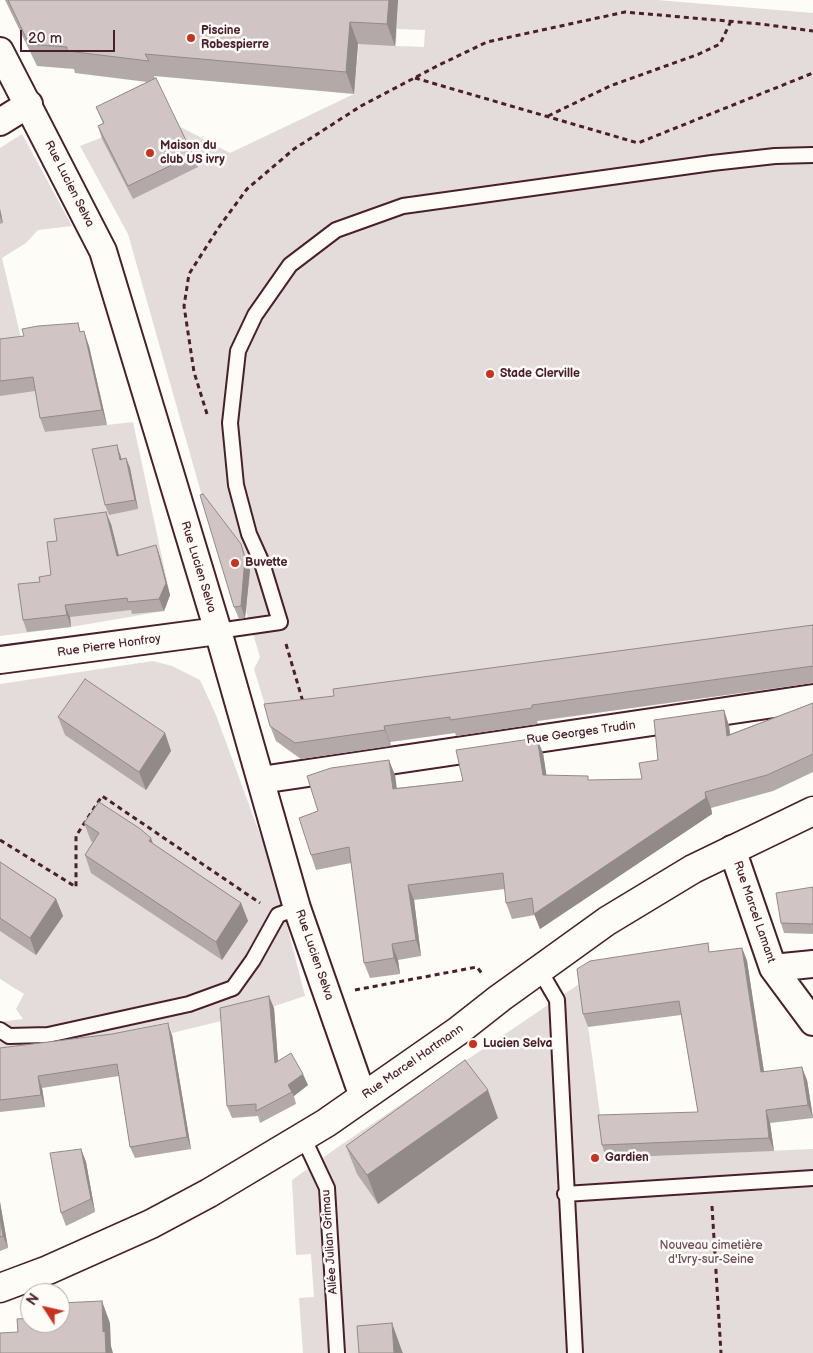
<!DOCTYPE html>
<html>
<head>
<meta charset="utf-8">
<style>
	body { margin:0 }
	#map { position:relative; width:813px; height:1353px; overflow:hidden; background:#fdfcf7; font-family:"Balsamiq Sans",sans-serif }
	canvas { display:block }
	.north { position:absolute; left:20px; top:1283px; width:50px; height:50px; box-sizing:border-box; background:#fdfcf7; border:1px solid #b5a4a5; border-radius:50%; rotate:305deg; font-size:14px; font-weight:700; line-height:20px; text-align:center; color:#4a1f2b }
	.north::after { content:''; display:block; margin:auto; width:18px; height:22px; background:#c8321e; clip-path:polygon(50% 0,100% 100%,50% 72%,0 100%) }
	.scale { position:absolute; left:20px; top:30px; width:95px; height:22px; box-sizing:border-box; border:2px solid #4a1f2b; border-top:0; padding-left:6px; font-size:15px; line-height:18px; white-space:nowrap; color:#4a1f2b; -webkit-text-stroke:4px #fdfcf7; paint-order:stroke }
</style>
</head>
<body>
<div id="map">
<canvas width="813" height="1353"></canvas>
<div class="north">N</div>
<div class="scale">20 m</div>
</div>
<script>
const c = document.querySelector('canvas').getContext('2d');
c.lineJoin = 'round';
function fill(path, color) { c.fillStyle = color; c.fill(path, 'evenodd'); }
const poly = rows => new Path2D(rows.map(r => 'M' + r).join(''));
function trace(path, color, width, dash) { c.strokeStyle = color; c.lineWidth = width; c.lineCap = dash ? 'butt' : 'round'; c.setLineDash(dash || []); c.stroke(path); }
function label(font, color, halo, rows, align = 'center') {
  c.font = font + ' "Balsamiq Sans",sans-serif'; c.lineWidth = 5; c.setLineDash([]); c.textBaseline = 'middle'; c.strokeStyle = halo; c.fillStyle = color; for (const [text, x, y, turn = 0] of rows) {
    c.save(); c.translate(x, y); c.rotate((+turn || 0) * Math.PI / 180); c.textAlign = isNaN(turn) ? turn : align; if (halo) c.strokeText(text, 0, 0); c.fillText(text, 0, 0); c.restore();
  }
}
fill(poly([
	[398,0,657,0,813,13,813,683,295,755,276,741,254,669,260,657,245,607,207,514,128,234,80,146,108,135,177,125,230,153,354,94,360,29,398,8],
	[397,29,425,30,424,47,396,46],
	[22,134,72,226,38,230,26,243,2,258,22,342,28,343,45,432,133,422,170,595,164,611,71,627,0,636,0,148],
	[153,661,172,666,200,680,216,715,273,870,305,996,254,1013,172,1033,168,1022,110,1035,0,1051,0,1022,23,1019,16,1009,24,994,0,979,0,684],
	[582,982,606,1158,813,1149,813,1353,303,1353,299,1298,314,1297,311,1254,296,1255,292,1180,338,1147]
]), '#e3dcda');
const lane = poly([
	[218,631,280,622,262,563,249,534,236,485,230,423,238,351,255,315,290,265,336,230,403,206,712,163,775,156,813,155],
	[539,969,557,1000,575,1353],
	[0,1030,9,1036,48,1035,189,1004,233,988,253,960,278,915,297,908],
	[303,1137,327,1188,337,1353],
	[565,1194,813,1178]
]);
const street = poly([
	[0,51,103,251,218,631,297,908,363,1097],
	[0,122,29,104],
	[0,660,218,631],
	[261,780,813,698],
	[732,849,773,968,813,1022],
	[773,968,813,964]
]);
const secondary = poly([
	[0,1288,48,1270,151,1224,209,1193,326,1123,458,1031,500,998,607,921,693,869,813,811]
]);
trace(lane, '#4a1f2b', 18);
trace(street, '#4a1f2b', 30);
trace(secondary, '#4a1f2b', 31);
trace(poly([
	[415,78,638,143,813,73],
	[548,116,610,86,699,54,720,44,731,21],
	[207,414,194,372,184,306,189,274,219,227,247,189,294,149,361,106,437,66,487,42,625,12,761,24,813,31],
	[286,644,303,702],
	[0,840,76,887,76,836,102,796,260,903],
	[355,990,477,967,483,975],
	[712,1206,721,1353]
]), '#4a1f2b', 3, [5, 4]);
trace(lane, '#fdfcf7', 14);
trace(street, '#fdfcf7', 26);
trace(secondary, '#fdfcf7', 28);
fill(poly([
	[5,0,398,0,395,46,358,44,354,94,154,76,193,155,198,167,133,199,102,139,98,126,103,123,96,107,147,82,75,73,74,69,37,66],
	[0,209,3,223,0,224],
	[81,332,89,346,107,425,45,432,40,418,35,391,0,396,0,339],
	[120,454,122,459,126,458,130,468,138,509,109,515,105,505],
	[111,524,119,556,156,545,160,557,170,595,164,611,132,614,131,610,70,617,71,627,27,632,23,620,51,575,57,541],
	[250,570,245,618,239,619,234,607],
	[813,625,813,683,537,721,538,724,456,736,455,733,390,742,391,746,301,759,276,741,270,726,334,696],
	[813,703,813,772,773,791,711,808,712,814,540,929,535,915,512,919,506,903,505,889,414,900,421,956,398,960,400,974,370,978,364,963,351,863,316,870,311,855,318,811,395,775,396,788,463,781,543,753,546,775,589,780,642,779,658,760,724,710,729,726,730,734],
	[58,717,165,733,171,751,146,790,65,735],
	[84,823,153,844,241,903,248,921,222,960,91,873,85,855,93,842,91,841],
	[0,862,56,899,63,916,36,955,0,931],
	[813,887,813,934,784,933,781,923],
	[742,948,747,961,764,1072,807,1080,813,1118,770,1123,774,1151,606,1158,602,1145,698,1112,681,1015,588,1027,583,1014,711,952],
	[274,1008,278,1061,308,1085,294,1096,296,1104,260,1123,258,1116,232,1118,227,1106],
	[172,1035,191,1149,135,1158,130,1147,119,1076,42,1088,45,1107,0,1112,0,1048],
	[498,1118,378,1204,357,1174,346,1146],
	[81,1149,86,1162,95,1212,66,1226,61,1213],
	[0,1202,8,1248,0,1251]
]), '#b3a9a9');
fill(poly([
	[389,0,398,0,395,46,387,24],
	[350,22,358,44,354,94,346,72],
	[0,209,3,223,0,216],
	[84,331,89,346,107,425,102,410],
	[117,445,120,454,124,469,120,460],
	[126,458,130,468,138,509,135,500],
	[106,512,111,524,122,568,117,556],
	[241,544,250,570,245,618,241,606],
	[156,545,160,557,170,595,164,611,159,599],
	[65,605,70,617,71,627,67,615],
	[724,710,729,726,732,751,727,736],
	[384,726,390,742,391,746,385,730],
	[165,733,171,751,146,790,139,772],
	[537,738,543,753,549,791,543,775],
	[389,760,395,775,399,804,393,789],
	[705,792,711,808,712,814,540,929,534,914],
	[151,838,157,855,149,841],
	[408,885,414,900,421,956,416,940],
	[56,899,63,916,36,955,30,938],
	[241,903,248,921,222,960,216,942],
	[392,944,398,960,400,974,394,958],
	[742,948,747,961,766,1085,761,1072],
	[269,996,274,1008,279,1075,275,1063],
	[168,1023,172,1035,191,1149,187,1137],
	[802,1067,807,1080,813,1118,808,1105],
	[303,1074,308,1085,294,1096,288,1085],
	[38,1076,42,1088,45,1107,41,1095],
	[488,1090,498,1118,378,1204,367,1175],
	[766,1110,770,1123,774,1151,769,1138],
	[81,1149,86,1162,95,1212,91,1199],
	[0,1202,8,1248,3,1236,0,1217],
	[102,1301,110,1323,111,1346,113,1353,106,1353,103,1332],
	[392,1323,402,1351,403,1353,394,1353]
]), '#928a89');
const building = poly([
	[8,0,389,0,387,24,350,22,346,72,145,54,149,61,67,51,67,47,29,44,8,0],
	[156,78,193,155,128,186,98,126,104,123,96,107,156,78],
	[78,323,80,332,84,331,102,410,40,418,33,377,0,381,0,339,24,336,22,329,38,326,78,323],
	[117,445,120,460,126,458,135,500,105,505,92,449,117,445],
	[203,494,241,544,245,558,241,606,234,607,200,495,203,494],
	[106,512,117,556,156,545,166,583,159,599,128,602,127,598,65,605,67,615,23,620,18,584,40,582,39,577,51,575,47,542,57,541,54,519,106,512],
	[813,625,813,666,532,705,532,708,450,720,450,717,384,726,385,730,295,743,270,726,264,704,334,696,333,689,813,625],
	[85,679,165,733,139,772,58,717,85,679],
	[813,703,813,754,767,775,705,792,706,798,534,914,532,898,506,903,503,873,408,885,416,940,392,944,394,958,364,963,349,847,311,855,299,818,318,811,307,776,331,768,389,760,393,789,463,781,456,750,537,738,543,775,588,776,588,780,642,779,639,763,658,760,654,720,724,710,727,736,813,703],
	[99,802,139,828,151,838,149,841,241,903,216,942,85,855,99,833,84,823,99,802],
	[0,862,56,899,30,938,0,918,0,862],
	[813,887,813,924,781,923,776,893,813,887],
	[708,943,709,952,742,948,761,1072,802,1067,808,1105,766,1110,769,1138,602,1145,598,1115,698,1112,679,1001,583,1014,577,969,590,961,708,943],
	[269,996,275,1063,291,1053,303,1074,288,1085,292,1092,256,1111,256,1104,227,1106,220,1008,269,996],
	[168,1023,187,1137,130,1147,117,1064,38,1076,41,1095,0,1100,0,1048,112,1034,168,1023],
	[465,1060,488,1090,367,1175,346,1146,465,1060],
	[81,1149,91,1199,61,1213,50,1153,81,1149],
	[0,1217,3,1236,0,1237,0,1217],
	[102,1301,103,1332,105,1331,106,1353,0,1353,0,1333,18,1332,17,1319,30,1318,30,1323,60,1323,60,1303,102,1301],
	[392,1323,394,1353,359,1353,357,1326,392,1323]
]);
fill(building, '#d0c5c4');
trace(building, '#928a89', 1);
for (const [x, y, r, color] of [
	[191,38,5,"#c8321e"],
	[150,153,5,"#c8321e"],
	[490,374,5,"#c8321e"],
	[235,563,5,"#c8321e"],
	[473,1044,5,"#c8321e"],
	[595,1158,5,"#c8321e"]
]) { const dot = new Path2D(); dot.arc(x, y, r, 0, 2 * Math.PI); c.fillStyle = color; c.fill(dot); trace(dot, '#fdfcf7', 2); }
label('bold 12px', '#4a1f2b', '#fdfcf7', [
	["Piscine",201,31],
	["Robespierre",201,45],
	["Maison du",160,146],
	["club US ivry",160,160],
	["Stade Clerville",500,374],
	["Buvette",245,563],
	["Lucien Selva",483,1044],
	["Gardien",605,1158]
], 'left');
label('12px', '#4a1f2b', '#fdfcf7', [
	["Rue Lucien Selva",69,184,63],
	["Rue Lucien Selva",198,567,73],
	["Rue Pierre Honfroy",109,646,-8],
	["Rue Georges Trudin",581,733,-8],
	["Rue Marcel Lamant",754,912,71],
	["Rue Lucien Selva",314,955,71],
	["Rue Marcel Hartmann",413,1062,-35],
	["Allée Julian Grimau",330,1242,-94]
]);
label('12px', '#704e57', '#fdfcf7', [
	["Nouveau cimetière",711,1246],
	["d'Ivry-sur-Seine",711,1260]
]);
</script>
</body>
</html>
